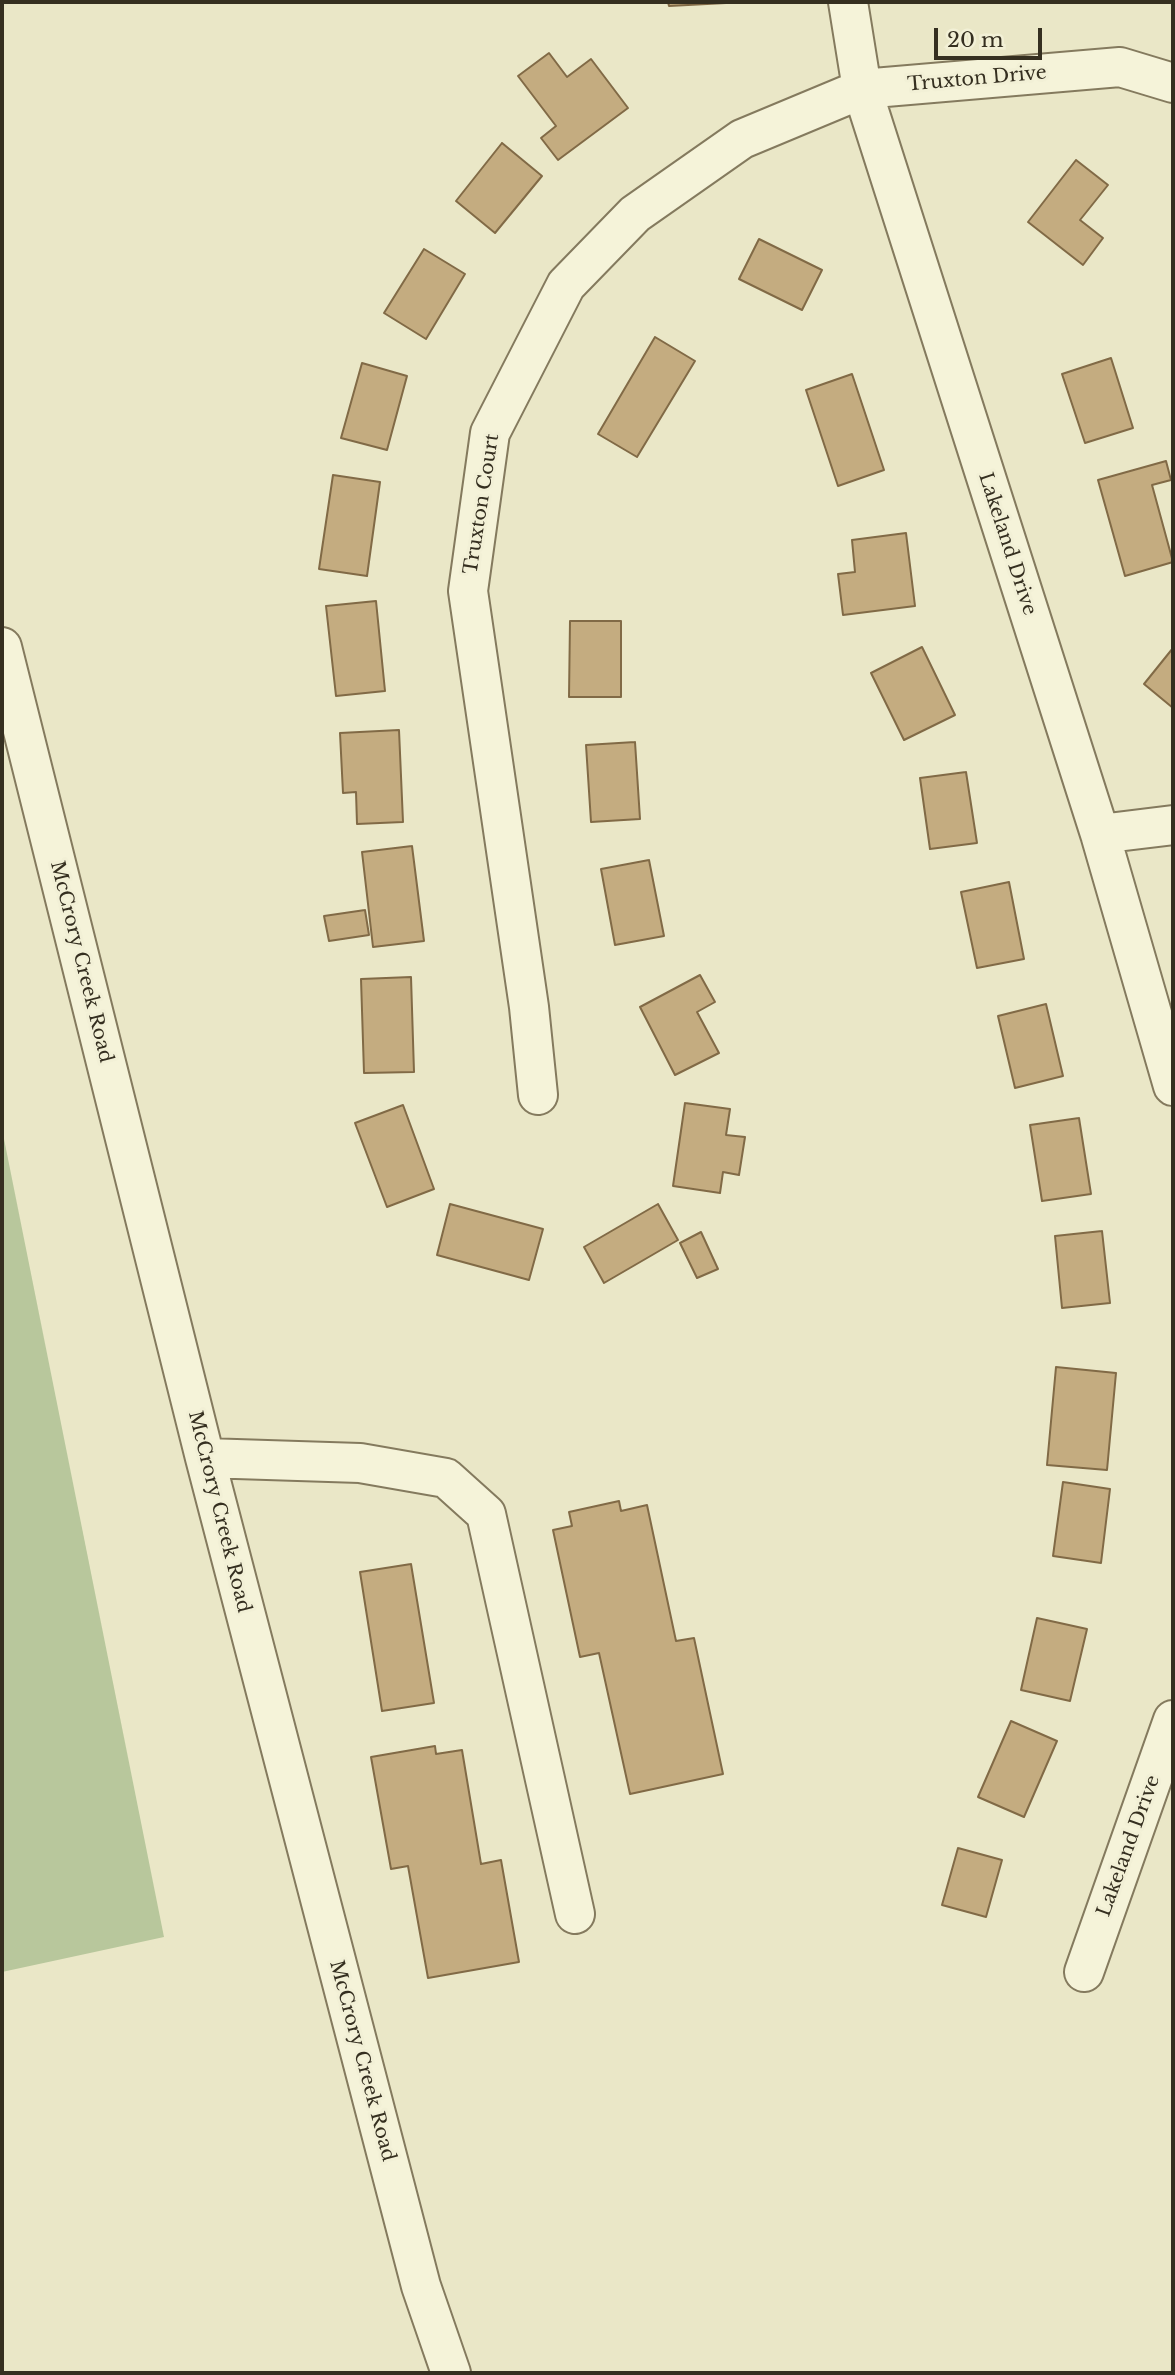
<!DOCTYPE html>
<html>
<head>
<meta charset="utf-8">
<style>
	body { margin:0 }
	#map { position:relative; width:1175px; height:2375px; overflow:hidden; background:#eae7c7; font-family:"Libre Baskerville",serif }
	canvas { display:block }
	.frame { position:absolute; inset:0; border:4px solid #352f20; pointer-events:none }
	.scale { position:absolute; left:934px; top:28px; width:108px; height:32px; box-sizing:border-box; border:4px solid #352f20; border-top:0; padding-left:9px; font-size:21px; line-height:24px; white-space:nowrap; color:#352f20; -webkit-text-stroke:5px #f2f0d6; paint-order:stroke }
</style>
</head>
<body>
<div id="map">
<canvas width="1175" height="2375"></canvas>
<div class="frame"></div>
<div class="scale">20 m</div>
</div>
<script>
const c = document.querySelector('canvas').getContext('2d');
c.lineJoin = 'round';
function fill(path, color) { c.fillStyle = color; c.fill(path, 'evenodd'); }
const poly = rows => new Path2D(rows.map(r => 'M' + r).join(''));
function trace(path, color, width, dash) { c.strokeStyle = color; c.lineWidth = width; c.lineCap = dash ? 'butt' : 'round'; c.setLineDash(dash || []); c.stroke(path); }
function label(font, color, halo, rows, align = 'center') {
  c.font = font + ' "Libre Baskerville",serif'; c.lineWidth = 6; c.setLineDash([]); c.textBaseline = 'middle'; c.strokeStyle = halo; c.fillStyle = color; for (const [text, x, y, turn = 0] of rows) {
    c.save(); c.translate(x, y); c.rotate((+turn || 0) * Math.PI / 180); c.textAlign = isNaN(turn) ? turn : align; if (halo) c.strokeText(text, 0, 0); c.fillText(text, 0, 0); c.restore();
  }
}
fill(poly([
	[2,1129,164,1937,2,1972]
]), '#b8c79c');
const building = poly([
	[668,2,726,2,726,3,669,6,668,2],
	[549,53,567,77,591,59,628,108,558,160,541,138,556,126,518,76,549,53],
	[502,143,542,176,495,233,456,201,502,143],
	[1076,160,1108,185,1080,220,1103,238,1083,265,1028,222,1076,160],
	[759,239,822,270,802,310,739,279,759,239],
	[424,249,465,274,426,339,384,313,424,249],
	[655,337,695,361,637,457,598,434,655,337],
	[1111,358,1133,428,1085,443,1062,374,1111,358],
	[362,363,407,376,387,450,341,438,362,363],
	[852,374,884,470,838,486,806,390,852,374],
	[1166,461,1171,480,1152,485,1173,562,1125,576,1098,480,1166,461],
	[333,475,380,482,367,576,319,569,333,475],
	[906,533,915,606,843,615,838,574,855,572,852,540,906,533],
	[376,601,385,691,336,696,326,606,376,601],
	[570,621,621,621,621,697,569,697,570,621],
	[922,647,955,715,904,740,871,673,922,647],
	[1173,648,1173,708,1144,684,1173,648],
	[399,730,403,822,357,824,356,792,343,793,340,733,399,730],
	[635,742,640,819,591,822,586,745,635,742],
	[966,772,977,843,930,849,920,778,966,772],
	[412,846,424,941,373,947,362,852,412,846],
	[649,860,664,936,615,945,601,869,649,860],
	[1009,882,1024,959,977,968,961,892,1009,882],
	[365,910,369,935,329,941,324,916,365,910],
	[700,975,715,1002,697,1012,719,1053,675,1075,640,1007,700,975],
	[411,977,414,1072,364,1073,361,979,411,977],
	[1046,1004,1063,1076,1015,1088,998,1016,1046,1004],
	[685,1103,730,1109,726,1135,745,1137,739,1175,723,1172,720,1193,673,1186,685,1103],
	[403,1105,434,1189,387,1207,355,1123,403,1105],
	[1079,1118,1091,1194,1042,1201,1030,1125,1079,1118],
	[450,1204,543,1229,529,1280,437,1255,450,1204],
	[658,1204,678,1240,604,1283,584,1247,658,1204],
	[1102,1231,1110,1303,1062,1308,1055,1236,1102,1231],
	[701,1232,718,1269,697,1278,680,1243,701,1232],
	[1056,1367,1116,1373,1107,1470,1047,1465,1056,1367],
	[1063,1482,1110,1489,1101,1563,1053,1556,1063,1482],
	[619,1501,621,1511,647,1505,676,1641,694,1638,723,1774,630,1794,599,1653,580,1657,553,1530,572,1526,569,1512,619,1501],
	[411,1564,434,1703,382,1711,360,1572,411,1564],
	[1037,1618,1087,1629,1070,1701,1021,1690,1037,1618],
	[1011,1721,1057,1741,1024,1817,978,1797,1011,1721],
	[435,1746,436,1754,462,1750,481,1864,501,1860,519,1962,428,1978,408,1866,391,1869,371,1757,435,1746],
	[958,1848,1002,1860,986,1917,942,1905,958,1848]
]);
fill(building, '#c4ac80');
trace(building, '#816a46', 2);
const minor = poly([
	[848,2,862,89,1100,834,1173,1086],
	[2,647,205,1458,421,2286,451,2373],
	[1100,834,1173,825],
	[538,1095,529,1007,468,591,490,433,566,285,635,214,742,139,862,89,1120,67,1173,83],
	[205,1458,360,1463,446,1478,486,1514,575,1914],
	[1084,1972,1173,1720]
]);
trace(minor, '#847a5e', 42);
trace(minor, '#f5f3d9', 38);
label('19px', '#352f20', '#f2f0d6', [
	["Truxton Drive",977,79,-5],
	["Truxton Court",482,504,-81],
	["Lakeland Drive",1007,544,72],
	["McCrory Creek Road",81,962,76],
	["McCrory Creek Road",219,1512,76],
	["Lakeland Drive",1129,1846,-70],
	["McCrory Creek Road",362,2061,75]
]);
</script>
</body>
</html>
